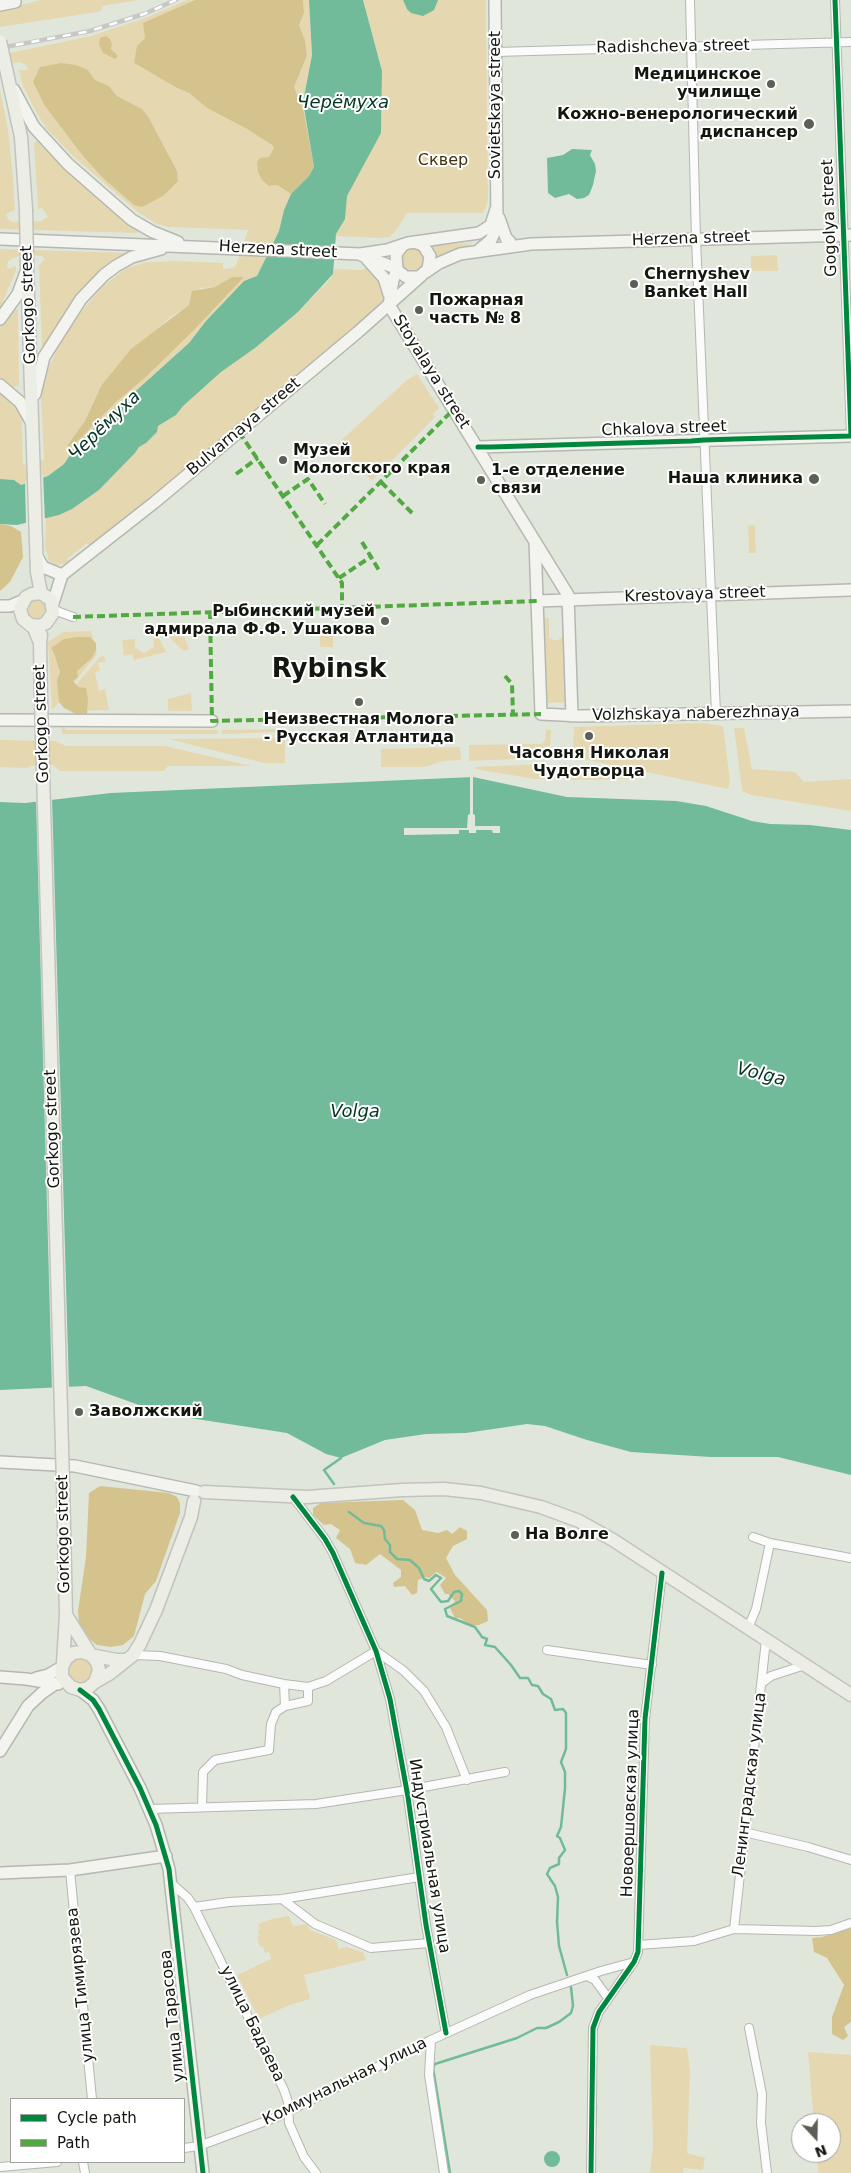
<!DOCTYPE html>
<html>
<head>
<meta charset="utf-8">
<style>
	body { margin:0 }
	#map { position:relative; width:851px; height:2173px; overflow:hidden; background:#e1e6db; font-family:"DejaVu Sans",sans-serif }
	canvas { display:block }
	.legend { position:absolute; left:10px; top:2098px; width:175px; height:65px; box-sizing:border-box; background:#fff; border:1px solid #a1a29f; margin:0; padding:6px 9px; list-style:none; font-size:15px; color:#141610 }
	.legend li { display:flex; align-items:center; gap:10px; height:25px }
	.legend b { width:25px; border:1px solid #a1a29f }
	.north { position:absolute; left:791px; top:2113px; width:50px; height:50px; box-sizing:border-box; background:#fff; border:1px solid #a1a29f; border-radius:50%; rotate:159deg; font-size:14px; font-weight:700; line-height:20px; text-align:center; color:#141610 }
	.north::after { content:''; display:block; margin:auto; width:18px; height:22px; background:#5c5f57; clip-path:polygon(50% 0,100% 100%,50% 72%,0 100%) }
</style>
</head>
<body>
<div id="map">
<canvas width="851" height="2173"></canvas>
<ul class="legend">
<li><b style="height:6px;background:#00873e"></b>Cycle path</li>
<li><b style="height:6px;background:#51a942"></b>Path</li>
</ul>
<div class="north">N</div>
</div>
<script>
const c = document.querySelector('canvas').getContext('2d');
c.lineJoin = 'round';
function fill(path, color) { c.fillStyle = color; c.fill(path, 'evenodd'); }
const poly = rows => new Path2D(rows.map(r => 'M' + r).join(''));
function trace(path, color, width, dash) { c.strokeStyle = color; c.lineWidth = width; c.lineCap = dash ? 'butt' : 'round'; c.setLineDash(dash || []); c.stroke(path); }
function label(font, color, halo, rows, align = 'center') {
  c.font = font + ' "DejaVu Sans",sans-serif'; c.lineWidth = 4; c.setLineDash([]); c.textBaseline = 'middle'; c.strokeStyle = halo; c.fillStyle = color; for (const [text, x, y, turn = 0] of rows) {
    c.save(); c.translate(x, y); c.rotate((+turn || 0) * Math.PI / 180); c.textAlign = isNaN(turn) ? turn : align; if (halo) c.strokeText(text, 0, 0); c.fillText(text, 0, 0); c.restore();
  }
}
fill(poly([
	[40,0,139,0,102,6,102,10,97,12,0,27,0,11],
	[187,0,195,0,145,38,134,63,177,88,189,93,207,108,247,129,272,145,274,148,269,158,269,186,277,185,291,194,284,210,279,231,257,276,206,321,189,343,78,443,64,464,48,476,21,485,14,480,0,479,0,394,14,406,22,419,23,465,44,460,41,399,46,374,57,349,75,319,103,286,127,268,147,262,175,261,223,263,223,269,232,268,236,265,248,230,169,227,157,224,138,212,74,157,46,128,35,110,23,86,19,70,28,70,26,65,20,62,0,66,0,55,91,36,145,18],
	[88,70,95,80,109,86,117,96,142,109,149,118,177,171,178,181,103,178,84,156,45,106],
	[232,277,243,277,195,329,147,376,115,403,71,447,67,447,85,421,101,386,168,319,189,305,200,288,215,287],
	[303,0,309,0,312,55,305,90,304,112,294,87,307,56,305,40,299,25,304,13],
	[363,0,486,0,488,201,483,213,407,213,398,228,390,237,380,238,335,236,345,218,347,196,351,186,381,133,382,71],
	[0,90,8,129,13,178,15,210,6,214,8,219,13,222,41,221,48,217,42,208,38,209,34,143,37,141,66,170,138,232,138,233,0,229],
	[473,243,436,259,431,245],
	[408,247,418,248,426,260,420,271,410,273,402,268,400,255],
	[0,249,130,253,101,271,85,286,71,303,42,350,39,265,45,259,42,256,20,255,8,261,7,269,16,266,16,271,3,301,5,302,0,311],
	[777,255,778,271,751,271,751,256],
	[365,267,379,276,385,297,375,310,91,547,87,543,67,559,71,563,57,565,49,561,45,547,46,518,72,509,99,490,135,453,139,447,146,443,157,432,158,426,176,415,182,406,221,372,255,348,298,312,331,278,334,269,363,270],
	[15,308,18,310,19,388,17,385,14,388,0,377,0,327],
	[417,374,439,408,433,414,435,417,372,481,336,445,407,380],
	[755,525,756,553,749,553,748,526],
	[40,597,47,602,48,614,37,622,25,614,27,602],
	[562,617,567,617,568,702,543,703,542,618,549,618,549,637,553,640,558,640,562,637],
	[91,631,97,654,55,707,52,709,48,642,63,632],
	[320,633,333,633,333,647,320,647],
	[184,636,189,649,184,651,180,648,169,637],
	[153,638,159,638,166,652,134,660,132,654,124,656,122,640,135,639,135,647,138,650,144,653,154,647],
	[104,656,106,661,98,663,100,671,95,672,99,691,105,689,109,710,69,711,71,690,100,657],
	[191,693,192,711,170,711,168,710,168,699],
	[704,723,723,726,730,781,728,789,578,758,573,751,574,727],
	[61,725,67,730,217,730,218,734,62,734],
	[734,728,744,728,752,769,795,772,804,782,851,779,851,811,751,795,742,791],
	[284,729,278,732,222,734,222,730],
	[546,730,551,730,550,745,516,759,469,761,469,745,542,744,545,740],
	[285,738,285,763,264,763,169,739],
	[0,740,55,741,66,746,165,746,251,766,168,766,164,771,60,771,53,765,29,766,28,768,0,767],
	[460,747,461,760,443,761,425,767,381,767,381,749],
	[545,764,546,773,553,779,535,779,475,769,475,767],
	[575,765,639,779,567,780,572,775],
	'68 1671a12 12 0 1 1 24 0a12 12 0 1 1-24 0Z',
	[289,1916,293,1926,307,1924,310,1930,336,1940,339,1949,346,1947,363,1952,366,1960,304,1975,310,1999,287,2006,259,2019,237,1975,271,1959,269,1952,265,1953,263,1946,260,1947,257,1937,259,1936,258,1930,260,1929,258,1924,272,1919],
	[650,2045,687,2048,690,2070,687,2153,705,2158,703,2170,684,2168,683,2173,650,2173,653,2145],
	[808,2052,851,2055,851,2173,818,2173,817,2153,831,2153,831,2123,814,2123]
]), '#e5d8b1');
fill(poly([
	[195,0,303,0,304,13,299,25,305,40,307,56,294,87,304,112,314,167,309,176,291,194,277,185,269,186,262,180,258,172,257,162,260,158,269,157,274,148,272,145,247,129,207,108,189,93,177,88,134,63,137,46,145,38,143,23],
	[106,36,110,39,112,44,111,49,118,56,115,59,103,53,99,44,100,38],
	[61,63,76,65,88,70,95,80,109,86,117,96,142,109,149,118,177,171,178,181,163,196,142,207,134,205,103,178,83,156,45,106,33,82,40,67],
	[232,277,244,277,195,329,147,376,115,403,71,448,67,446,85,421,101,386,131,349,189,305,192,291,215,287],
	[0,524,11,526,21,532,23,557,10,582,0,591],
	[76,637,90,637,96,643,96,650,92,658,77,671,78,677,73,681,78,687,86,688,88,699,87,715,78,715,64,708,59,702,57,681,60,672,54,653,51,648,64,639],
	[100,1486,169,1493,177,1497,180,1503,180,1513,156,1581,145,1594,134,1636,123,1645,111,1647,97,1645,88,1638,79,1624,78,1611,86,1557,89,1493],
	[403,1500,415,1510,422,1530,438,1533,447,1530,452,1534,460,1527,467,1531,467,1539,453,1546,446,1558,455,1575,487,1610,488,1621,479,1625,470,1625,460,1618,455,1618,450,1608,455,1601,448,1594,445,1594,440,1585,446,1578,437,1572,429,1578,426,1577,418,1580,417,1593,412,1595,405,1586,394,1587,393,1583,401,1577,401,1570,380,1554,366,1565,355,1563,350,1549,336,1538,340,1530,331,1524,324,1525,313,1515,313,1508,321,1503],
	[851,1927,851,2022,844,2027,848,2036,843,2040,832,2034,832,2017,844,1985,827,1958,814,1952,812,1938,822,1937]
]), '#d5c38e');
fill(poly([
	[309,0,363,0,382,71,381,133,347,196,345,219,336,234,333,274,298,312,255,348,221,372,183,406,176,415,158,426,157,432,146,443,139,447,135,453,99,490,72,509,59,515,17,525,0,524,0,479,14,480,21,485,48,476,64,464,78,443,189,343,206,321,244,281,257,276,279,231,284,210,291,194,309,176,314,167,303,102,312,55],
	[403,0,438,0,434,10,423,16,411,13,407,9],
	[572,149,592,150,590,155,595,164,596,171,593,185,589,195,584,198,577,199,569,194,555,198,548,193,547,158,563,155],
	[473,777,567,797,676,801,706,806,752,821,770,824,810,825,851,830,851,1475,778,1457,711,1457,631,1452,587,1440,545,1426,527,1424,466,1433,426,1434,385,1440,341,1458,326,1454,287,1433,164,1414,86,1386,0,1390,0,802,25,803,111,793],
	'544 2159a8 8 0 1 1 16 0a8 8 0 1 1-16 0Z'
]), '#71bb9b');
fill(poly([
	[43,474,45,521,26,525,25,481],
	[470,777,473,777,473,814,475,815,475,826,500,826,500,833,493,833,492,830,476,830,476,833,469,833,469,830,459,830,459,834,404,835,404,828,467,828,468,815,470,814],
	[52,798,69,1389,52,1390,36,800]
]), '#e1e6db');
trace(poly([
	[334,1484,324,1470,341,1458,341,1455],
	[349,1512,364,1523,381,1526,384,1530,385,1539,390,1545,390,1552,397,1559,410,1560,419,1568,424,1579,429,1581,436,1575,441,1578,431,1589,441,1602,448,1601,454,1592,459,1591,462,1594,461,1601,445,1609,447,1616,475,1627,482,1637,487,1639,485,1645,495,1647,511,1665,520,1678,528,1678,532,1685,538,1686,543,1694,551,1699,555,1710,563,1709,566,1713,566,1749,561,1762,565,1772,565,1788,561,1827,557,1836,560,1838,565,1850,559,1858,559,1864,550,1868,547,1874,555,1886,558,1897,557,1922,559,1946,567,1975],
	[595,2127,596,2106],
	[450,2173,433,2068,435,2064,517,2038,537,2028,546,2028,559,2022,571,2013,573,2006,571,1987]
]), '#71bb9b', 2.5);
const street = poly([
	[690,0,696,239,716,713],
	[835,0,851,436],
	[496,52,851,42],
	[54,610,73,617],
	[293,1497,325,1539,333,1553,376,1651,390,1699,408,1797,426,1925,446,2033],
	[753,1537,770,1543,851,1558],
	[748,1628,756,1609,770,1543],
	[547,1650,652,1665],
	[133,1655,160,1656,226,1669,242,1675,284,1684,308,1687,326,1681,376,1651,404,1671,424,1691,446,1727,467,1780],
	[762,1683,771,1676,805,1665],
	[284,1684,285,1706],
	[202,1807,203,1772,215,1760,269,1750,271,1724,276,1712,285,1706,308,1701,308,1687],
	[150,1809,316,1804,407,1790,505,1772],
	[744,1832,808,1847,851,1860],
	[70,1870,92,2099],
	[171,1883,188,1898,194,1907,284,2090,288,2102,289,2123,304,2157,316,2173],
	[282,1899,315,1924,371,1948,429,1943],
	[194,1907,229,1902,282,1899,419,1877],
	[734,1929,766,1640],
	[638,1945,694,1941,734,1929,816,1931,831,1930,851,1923],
	[587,1976,595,1980,608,1998],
	[749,2028,762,2094,761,2123,767,2173],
	[431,2040,429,2075,444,2173],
	[184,2148,199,2146,277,2117,431,2040,530,1995,601,1971,634,1962],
	[83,2162,85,2173],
	[0,2167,57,2162],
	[591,2173,593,2028,599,2012,634,1962,638,1952,645,1719,662,1573]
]);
const secondary = poly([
	[0,5,15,2,15,0],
	[14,90,34,127,68,164,132,220,153,232,178,242],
	[499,218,506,238,510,242],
	[0,239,360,254,387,250,408,243,479,233,491,225,496,209],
	[480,249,491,240,497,226,495,0],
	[361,255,393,267,406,277,419,277,428,269,430,256,423,245,414,242],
	[367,259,384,278,389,294],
	[426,272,439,263,460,254,531,244,851,235],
	[389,305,568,595,572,716],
	[389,305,393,280,397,270,396,254,403,245],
	[0,319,18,294,26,272],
	[0,385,20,402,32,423],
	[35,394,44,357,81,299,104,275,116,266,132,257,161,249],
	[478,447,851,436],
	[535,541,541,714,581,716,851,711],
	[36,555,43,567,62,575],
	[62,575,155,502,358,332,422,275],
	[538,601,851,590],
	[53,603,62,575],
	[0,606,10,606,22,601],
	[0,720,212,721],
	[0,1462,75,1466,196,1491],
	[0,1677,26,1679,58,1684],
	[36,1678,48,1675,62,1667],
	[80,1690,93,1700,99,1709,140,1788,156,1825,169,1869,203,2173],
	[0,1751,28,1706,42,1693,55,1684],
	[0,1873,70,1870,166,1856]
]);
const primary = poly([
	[7,73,21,137,26,210],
	[27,266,37,572,41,593],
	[32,625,39,626,46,623,53,613,51,600,41,593,32,594,26,597,20,609,23,619,34,628,40,643],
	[41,635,40,643,41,700],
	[63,1483,66,1615,63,1663],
	[204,1492,307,1497,402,1490,444,1489,481,1493,541,1507,579,1521,613,1540,851,1695],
	[66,1615,91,1655,97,1662,99,1670,95,1682,88,1688,80,1690,71,1687,62,1677,62,1667,66,1659,73,1653,82,1652,91,1655,116,1660,126,1660],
	[95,1682,109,1674,133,1655,140,1644,156,1610,191,1517,194,1501]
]);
trace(street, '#b4b8b0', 10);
trace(secondary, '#b4b8b0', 14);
trace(primary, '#c1c3be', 15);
trace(street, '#fafbfa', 8);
trace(secondary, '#f3f4ef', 11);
trace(primary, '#ecede4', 12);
const rail = poly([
	[0,48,90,31,144,14,176,0]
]);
trace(rail, '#c7c8c5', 4.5);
trace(rail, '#fff', 2.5, [8]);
const primaryBridge = poly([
	[0,41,7,73],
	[26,210,27,266],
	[41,700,63,1483]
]);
trace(primaryBridge, '#c1c3be', 15, []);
trace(primaryBridge, '#ecede4', 12);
trace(poly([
	[239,432,342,583,342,607],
	[236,474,258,458],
	[381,482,412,513],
	[283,496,308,479,325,504],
	[362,542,380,572],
	[317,545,454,409],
	[339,578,372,556],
	[210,611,212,721,541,714],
	[73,617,538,601],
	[505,676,512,684,513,714]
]), '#51a942', 4, [8, 4]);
trace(poly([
	[478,447,491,447,691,441,704,440,735,439,770,438,811,437,851,436,835,0],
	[293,1497,325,1539,333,1553,376,1651,390,1699,408,1797,426,1925,446,2033],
	[80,1690,93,1700,99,1709,140,1788,156,1825,169,1869,203,2173],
	[591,2173,593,2028,599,2012,634,1962,638,1952,645,1719,662,1573]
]), '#00873e', 5);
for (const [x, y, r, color] of [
	[771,84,5,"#5c5f57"],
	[809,124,6,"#5c5f57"],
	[634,284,5,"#5c5f57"],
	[419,310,5,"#5c5f57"],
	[283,460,5,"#5c5f57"],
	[814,479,6,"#5c5f57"],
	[481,480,5,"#5c5f57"],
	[385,621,5,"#5c5f57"],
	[359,702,5,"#5c5f57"],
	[589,736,5,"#5c5f57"],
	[79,1412,5,"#5c5f57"],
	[515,1535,5,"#5c5f57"]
]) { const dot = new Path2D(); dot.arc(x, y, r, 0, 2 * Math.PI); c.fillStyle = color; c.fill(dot); trace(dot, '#fff', 2); }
label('16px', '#141610', '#fff', [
	["Radishcheva street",673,47,-1],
	["Sovietskaya street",496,105,-90],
	["Gogolya street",830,218,-92],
	["Herzena street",691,239,-2],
	["Herzena street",278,250,3],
	["Gorkogo street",29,305,-92],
	["Stoyalaya street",431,372,58],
	["Bulvarnaya street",244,427,-40],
	["Chkalova street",664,429,-2],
	["Krestovaya street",695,595,-2],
	["Volzhskaya naberezhnaya",696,714,-1],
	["Gorkogo street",42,724,-92],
	["Gorkogo street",53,1129,-92],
	["Gorkogo street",64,1534,-91],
	["Ленинградская улица",750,1785,-83],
	["Новоершовская улица",631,1803,-88],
	["Индустриальная улица",429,1856,81],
	["улица Тимирязева",81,1985,-96],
	["улица Тарасова",173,2016,-96],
	["улица Бадаева",252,2024,64],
	["Коммунальная улица",345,2082,-26]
]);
label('bold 16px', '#141610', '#fff', [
	["Медицинское",761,75,"right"],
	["училище",761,93,"right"],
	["Кожно-венерологический",798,115,"right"],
	["диспансер",798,133,"right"],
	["Chernyshev",644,275],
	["Banket Hall",644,293],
	["Пожарная",429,301],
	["часть № 8",429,319],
	["Музей",293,451],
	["Мологского края",293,469],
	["1-е отделение",491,471],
	["связи",491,489],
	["Наша клиника",803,479,"right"],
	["Рыбинский музей",375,612,"right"],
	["адмирала Ф.Ф. Ушакова",375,630,"right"],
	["Неизвестная Молога",359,720,"center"],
	["- Русская Атлантида",359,738,"center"],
	["Часовня Николая",589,754,"center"],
	["Чудотворца",589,772,"center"],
	["Заволжский",89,1412],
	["На Волге",525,1535]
], 'left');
label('16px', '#40310a', '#fff', [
	["Сквер",443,161]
]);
label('italic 18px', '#073524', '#fff', [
	["Черёмуха",343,103],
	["Черёмуха",105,426,-44],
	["Volga",761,1075,14],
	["Volga",355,1112]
]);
label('bold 26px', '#141610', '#fff', [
	["Rybinsk",329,670]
]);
</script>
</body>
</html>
